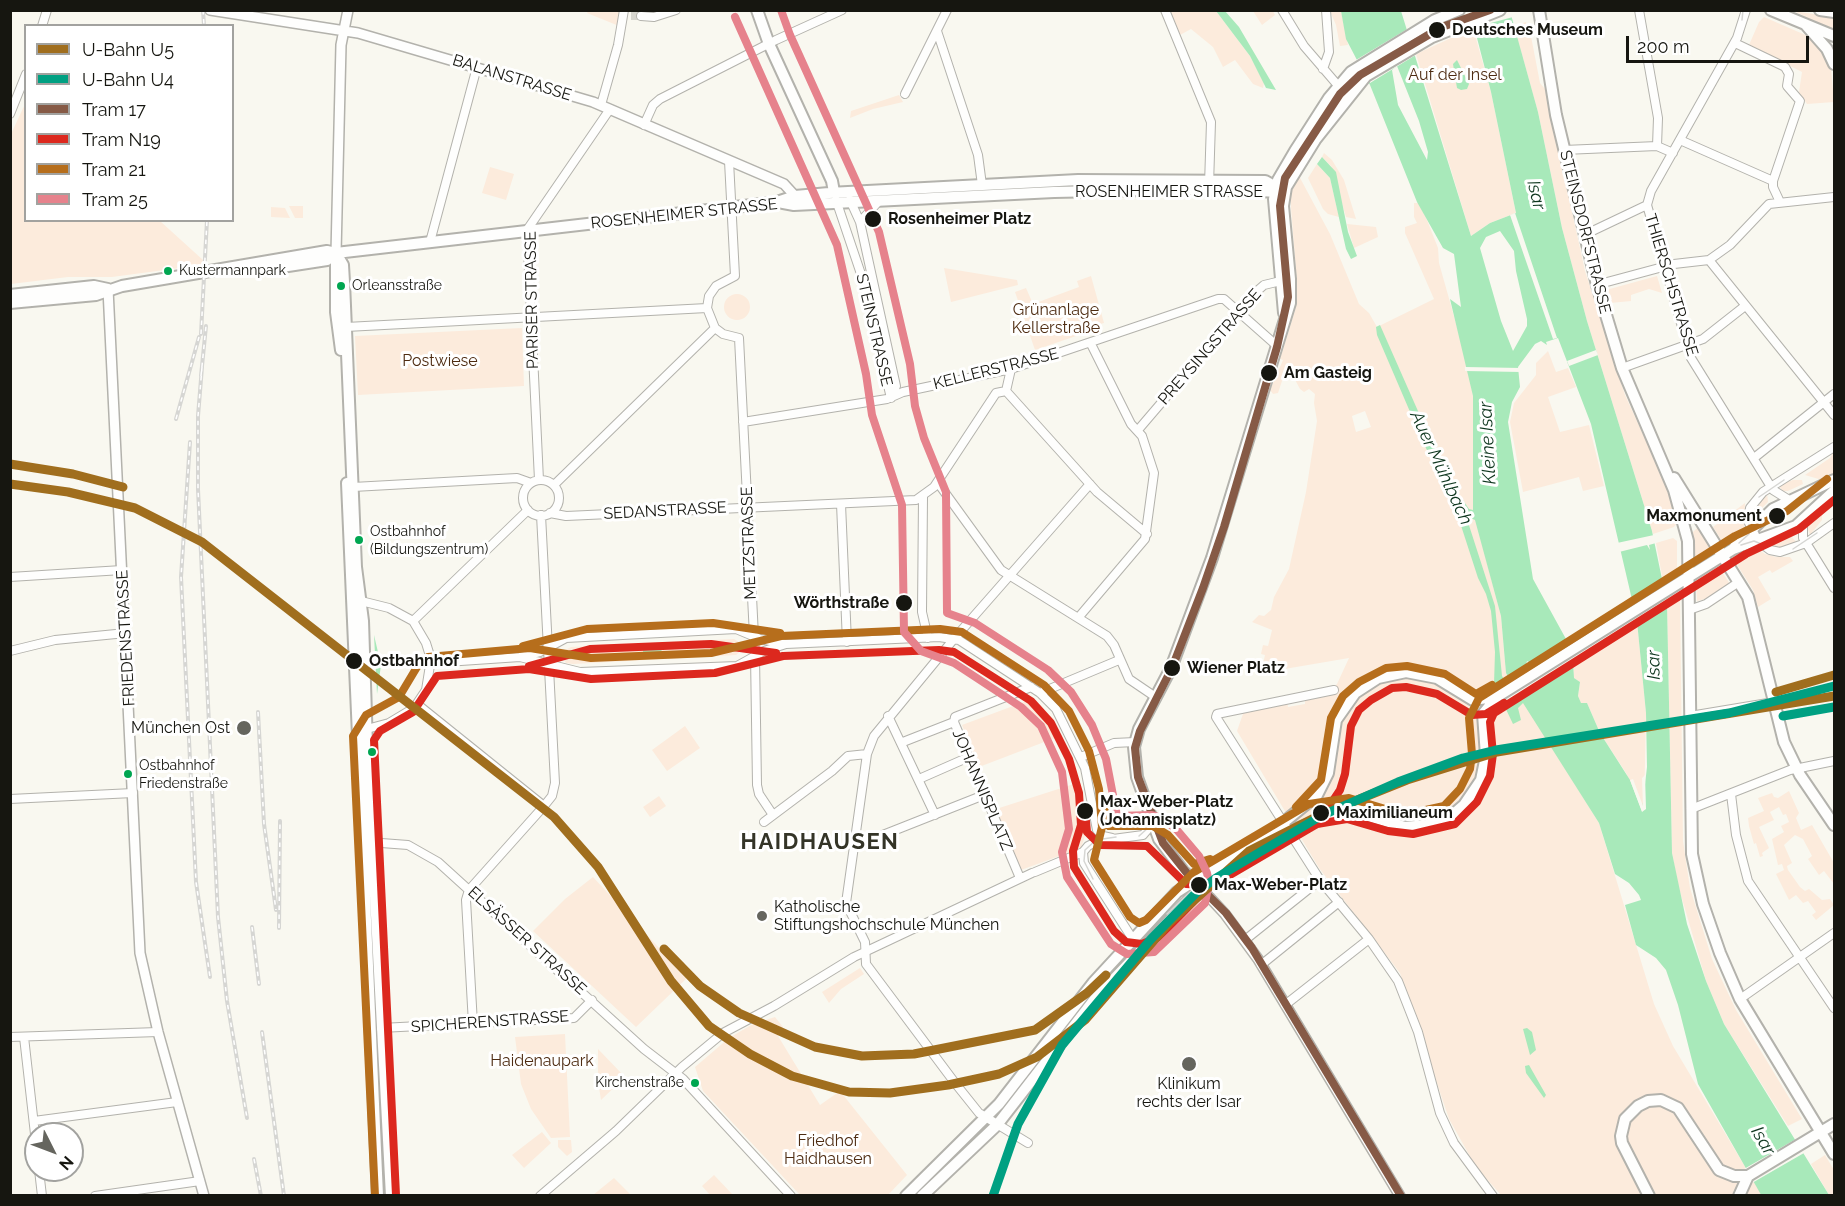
<!DOCTYPE html>
<html>
<head>
<meta charset="utf-8">
<style>
	body { margin:0 }
	#map { position:relative; width:1845px; height:1206px; overflow:hidden; background:#f9f8f0; font-family:Raleway,sans-serif }
	canvas { display:block }
	.frame { position:absolute; inset:0; border:12px solid #161610; pointer-events:none }
	.legend { position:absolute; left:24px; top:24px; width:210px; height:198px; box-sizing:border-box; background:#fff; border:2px solid #a2a29f; margin:0; padding:8px 10px; list-style:none; font-size:18px; color:#161610 }
	.legend li { display:flex; align-items:center; gap:12px; height:30px }
	.legend b { width:30px; border:2px solid #a2a29f }
	.north { position:absolute; left:24px; top:1122px; width:60px; height:60px; box-sizing:border-box; background:#fff; border:2px solid #a2a29f; border-radius:50%; rotate:132deg; font-size:16px; font-weight:700; line-height:24px; text-align:center; color:#161610 }
	.north::after { content:''; display:block; margin:auto; width:21px; height:27px; background:#65655e; clip-path:polygon(50% 0,100% 100%,50% 72%,0 100%) }
	.scale { position:absolute; left:1626px; top:36px; width:183px; height:27px; box-sizing:border-box; border:3px solid #161610; border-top:0; padding-left:8px; font-size:18px; line-height:21px; white-space:nowrap; color:#161610; -webkit-text-stroke:4px #fff; paint-order:stroke }
</style>
</head>
<body>
<div id="map">
<canvas width="1845" height="1206"></canvas>
<div class="frame"></div>
<ul class="legend">
<li><b style="height:8px;background:#a06e1e"></b>U-Bahn U5</li>
<li><b style="height:8px;background:#00a082"></b>U-Bahn U4</li>
<li><b style="height:8px;background:#865a46"></b>Tram 17</li>
<li><b style="height:8px;background:#dc281e"></b>Tram N19</li>
<li><b style="height:8px;background:#b66e1c"></b>Tram 21</li>
<li><b style="height:8px;background:#e6828c"></b>Tram 25</li>
</ul>
<div class="north">N</div>
<div class="scale">200 m</div>
</div>
<script>
const c = document.querySelector('canvas').getContext('2d');
c.lineJoin = 'round';
function fill(path, color) { c.fillStyle = color; c.fill(path, 'evenodd'); }
const poly = rows => new Path2D(rows.map(r => 'M' + r).join(''));
function trace(path, color, width, dash) { c.strokeStyle = color; c.lineWidth = width; c.lineCap = dash ? 'butt' : 'round'; c.setLineDash(dash || []); c.stroke(path); }
function label(font, color, halo, rows, align = 'center') {
  c.font = font + ' Raleway,sans-serif'; c.lineWidth = 6; c.setLineDash([]); c.textBaseline = 'middle'; c.strokeStyle = halo; c.fillStyle = color; for (const [text, x, y, turn = 0] of rows) {
    c.save(); c.translate(x, y); c.rotate((+turn || 0) * Math.PI / 180); c.textAlign = isNaN(turn) ? turn : align; if (halo) c.strokeText(text, 0, 0); c.fillText(text, 0, 0); c.restore();
  }
}
fill(poly([
	[588,11,621,11,619,26,587,13],
	[1169,11,1216,11,1250,56,1264,83,1263,88,1253,84,1235,60,1223,67,1213,47,1191,29,1180,35],
	[1253,11,1273,11,1275,15,1262,25],
	[1330,11,1341,11,1348,45,1340,46,1336,25],
	[1793,11,1834,17,1834,31,1794,11],
	[1764,17,1817,40,1831,67,1834,102,1807,104,1799,92,1802,72,1749,45,1759,22],
	[1526,22,1528,31,1530,31,1540,83,1545,89,1585,271,1625,395,1670,493,1678,522,1674,527,1653,534,1587,321,1562,228,1538,112,1514,26],
	[1473,28,1491,92,1516,213,1490,223,1471,236,1416,54],
	[899,95,903,102,873,109,850,118,851,111],
	[25,104,26,220,160,221,203,260,202,265,112,277,68,277,11,284,11,134],
	[1324,153,1332,160,1344,180,1356,219,1346,217,1331,166,1322,157],
	[1317,164,1330,178,1339,217,1328,214,1323,209,1308,178],
	[490,167,514,174,506,200,482,193],
	[1299,176,1330,234,1359,304,1369,313,1377,327,1434,299,1405,233,1405,227,1417,223,1414,217,1414,203,1419,203,1427,220,1438,248,1439,263,1468,366,1473,396,1473,509,1501,616,1506,673,1599,823,1654,1004,1673,1046,1762,1195,1501,1195,1476,1167,1449,1119,1400,973,1319,868,1237,731,1244,711,1287,702,1288,707,1305,704,1305,699,1326,695,1337,684,1349,658,1261,673,1265,655,1261,654,1263,645,1268,646,1272,630,1252,622,1259,615,1264,616,1271,610,1274,597,1289,569,1306,492,1317,421,1314,403,1315,394,1309,389,1304,392,1300,389,1293,376,1282,381,1278,393,1273,394,1270,390,1283,360,1280,359,1283,350,1296,307,1297,283,1291,208,1291,193],
	[1365,411,1371,427,1356,432,1352,416],
	[289,206,303,206,303,218,295,218],
	[271,207,285,208,290,218,271,217],
	[1347,224,1376,227,1378,237,1354,248],
	[944,268,1017,280,1018,285,951,302],
	[1091,276,1104,323,1093,326,1088,313,1081,315,1085,329,1078,331,1079,335,1035,350,1015,292,1026,288,1033,304,1079,287,1077,281],
	[1657,276,1662,293,1649,289,1631,295,1631,301,1610,303,1606,290],
	'724 307a13 13 0 1 1 26 0a13 13 0 1 1-26 0Z',
	[522,328,524,386,358,395,355,336],
	[1548,351,1556,372,1568,368,1576,387,1548,397,1560,432,1589,425,1604,486,1583,491,1579,477,1523,492,1510,422,1514,403,1536,375,1536,363],
	[1834,451,1834,473,1822,480,1805,475,1830,458],
	[1793,480,1802,480,1803,484,1788,491,1783,491,1778,485],
	[1767,493,1768,502,1753,517,1753,507],
	[1745,503,1744,530,1723,543,1713,527],
	[1822,512,1822,520,1810,535,1806,524,1816,513],
	[1698,527,1713,548,1694,559,1693,532],
	[1785,535,1791,536,1797,543,1781,547,1771,546,1772,541],
	[1673,538,1677,541,1677,569,1663,581,1656,543],
	[1755,547,1765,554,1776,557,1790,557,1793,561,1772,573,1770,570,1758,577,1771,599,1758,607,1753,590,1734,560],
	[1720,569,1730,584,1705,599,1697,601,1696,584],
	[1680,598,1683,841,1690,888,1712,959,1736,1010,1802,1119,1788,1126,1724,1024,1706,981,1678,885,1672,853,1667,603],
	[1637,621,1646,713,1644,811,1626,773,1600,733,1587,703,1581,704,1578,696,1580,682,1574,678,1573,662,1596,647,1604,647,1604,642],
	[734,639,742,644,742,650,736,655,573,664,566,663,562,656,565,650,571,647],
	[1032,699,1053,719,1060,736,979,767,962,725],
	[685,726,700,748,667,771,652,750],
	[1077,783,1082,820,1087,821,1088,827,1081,848,1021,870,993,810],
	[1789,791,1799,813,1796,818,1801,830,1812,825,1834,863,1834,884,1824,871,1819,875,1808,859,1812,856,1803,839,1795,835,1784,845,1792,863,1787,866,1788,870,1800,887,1805,891,1809,889,1822,900,1830,899,1834,905,1816,920,1812,915,1816,912,1808,901,1803,903,1796,895,1789,900,1776,874,1784,870,1782,864,1778,865,1772,839,1784,832,1781,826,1789,822,1786,814,1783,815,1779,807,1770,812,1774,820,1759,827,1769,848,1762,853,1763,856,1760,857,1756,843,1754,844,1749,826,1748,818,1764,811,1758,798,1772,793,1774,797,1778,798],
	[659,796,666,806,650,817,643,807],
	[593,877,687,978,636,1027,533,931,565,899],
	[860,968,864,974,841,989,829,1003,822,992],
	[775,1017,783,1027,778,1036,820,1105,840,1091,907,1175,888,1195,800,1195,703,1091,695,1067,729,1038,753,1024],
	[565,1034,570,1137,551,1138,531,1109,521,1084,515,1037],
	[598,1049,625,1077,601,1100,598,1081],
	[542,1132,551,1143,524,1168,512,1155],
	[558,1140,571,1140,572,1152,567,1156,558,1147],
	[1825,1155,1834,1170,1834,1195,1829,1195,1811,1164],
	[714,1175,733,1195,710,1195,702,1186],
	[614,1178,631,1195,593,1195]
]), '#fcebdc');
fill(poly([
	[1216,11,1225,11,1239,27,1276,90,1266,88,1250,56],
	[1341,11,1401,11,1471,236,1490,223,1516,213,1491,92,1470,11,1510,11,1538,112,1562,228,1587,321,1652,531,1667,603,1672,853,1687,924,1706,981,1724,1024,1829,1195,1762,1196,1760,1193,1698,1084,1678,1005,1666,970,1656,958,1636,945,1625,905,1641,900,1639,895,1629,883,1615,874,1599,823,1523,703,1518,708,1521,720,1513,724,1494,684,1495,652,1491,611,1486,594,1478,578,1455,507,1423,442,1377,335,1376,327,1380,325,1429,436,1458,493,1469,509,1473,510,1473,396,1450,299,1461,307,1454,254,1443,248,1417,202,1370,85,1346,39],
	[1397,66,1419,121,1428,152,1427,160,1398,105,1392,70],
	[1500,231,1514,251,1516,271,1527,319,1527,326,1513,351,1501,321,1480,248,1486,237],
	[1558,338,1591,424,1637,621,1646,713,1647,767,1642,811,1630,780,1600,733,1587,703,1581,703,1578,696,1580,682,1574,678,1573,662,1577,659,1533,579,1508,422,1512,402,1520,387,1518,367,1535,344,1541,341,1547,345,1546,342],
	[1466,516,1475,520,1501,616,1506,673,1519,696,1516,698,1502,676,1495,606],
	[1457,60,1469,84,1467,89,1461,90,1457,88,1453,64],
	[1322,157,1336,172,1348,232,1357,256,1351,259,1346,249,1330,178,1317,164],
	[374,635,381,665,377,694],
	[661,646,662,655,643,656,643,647],
	[1527,1028,1532,1032,1536,1050,1530,1055,1523,1029],
	[1529,1065,1546,1095,1544,1098,1526,1073,1525,1066]
]), '#a8e9ba');
fill(poly([
	[1468,11,1511,11,1513,17,1472,28],
	[1409,28,1419,53,1370,83,1356,60],
	[1515,213,1557,338,1553,339,1510,215],
	[1596,350,1598,355,1569,366,1567,361],
	[1465,367,1521,368,1521,372,1465,371],
	[1654,535,1656,543,1649,545,1650,550,1647,545,1619,552,1617,543],
	[1665,579,1670,600,1634,623,1629,602],
	[1569,639,1579,657,1542,681,1541,684,1537,683,1502,706,1492,686,1526,665,1527,661,1531,663],
	[1645,775,1646,809,1642,812,1630,780,1633,779,1643,806,1642,778],
	[1796,1139,1804,1153,1752,1183,1744,1169]
]), '#f9f8f0');
trace(poly([
	[631,16,641,16]
]), '#d7d6ce', 8, [8, 4]);
const minor = poly([
	[1165,10,1211,122,1209,185],
	[1282,10,1304,46,1341,89,1343,95,1339,105],
	[1639,10,1658,118,1657,146],
	[1746,10,1737,38,1651,191,1647,205,1691,358,1773,490,1789,500],
	[641,16,654,17,676,10],
	[42,26,47,10],
	[937,31,978,155,982,185],
	[1735,43,1785,67,1789,74,1787,86,1800,101,1773,181,1773,187,1780,202],
	[1323,69,1329,52,1326,10],
	[905,94,947,10],
	[601,105,618,45,624,10],
	[10,114,26,74],
	[644,125,653,105,660,99,776,40,842,10],
	[1680,140,1773,181],
	[1564,150,1657,146,1673,153],
	[729,161,735,276,716,286,709,296,707,308,715,328,723,334,739,338,755,656,757,785,759,794,773,815],
	[836,200,862,277,891,398],
	[850,200,860,222,896,386,891,398],
	[860,222,878,202],
	[1584,235,1647,205],
	[430,242,477,67],
	[1709,260,1834,415],
	[1607,282,1674,264,1709,260,1730,245,1769,204,1834,197],
	[346,327,707,308],
	[1622,368,1703,339,1745,306],
	[1006,391,1097,492,1147,534],
	[1006,391,1011,369],
	[743,422,887,399,903,392,1011,369,1218,299,1224,299,1276,345],
	[1138,430,1256,292,1264,285,1285,280],
	[1834,447,1763,492,1750,508,1748,521,1758,541,1770,550,1780,552,1806,543,1834,523],
	[1754,458,1834,394],
	[539,480,527,230,610,109],
	'523 498a18 18 0 1 1 36 0a18 18 0 1 1-36 0Z',
	[938,483,1001,570,1107,636,1114,645,1129,679,1157,698],
	[554,485,715,328],
	[353,487,517,478,531,483],
	[923,497,922,612,928,638],
	[841,504,847,642],
	[550,513,566,516,916,500,934,487,996,393,1006,391],
	[1803,520,1803,538,1834,588],
	[10,577,122,570],
	[357,600,389,608,413,621,426,643,431,659,426,690,414,708,389,723,363,730],
	[1689,610,1706,604,1739,582],
	[1078,618,1145,539,1154,473,1142,436,1131,424,1091,344],
	[413,621,528,510],
	[10,651,55,640,126,633],
	[520,657,580,672,737,666,764,651,786,644,939,637,959,640,1040,693,1056,709,1085,768,1097,830,1103,836,1112,838],
	[431,663,520,657,540,652,566,638,736,629,760,639,785,644],
	[1334,690,1217,714,1216,717,1320,880,1369,939,1398,981,1418,1032,1440,1113,1454,1143,1493,1196],
	[1040,693,1119,660],
	[417,704,544,806],
	[888,716,935,815],
	[1690,716,1834,692],
	[903,742,954,722],
	[1081,757,1114,743,1135,742],
	[919,779,969,757],
	[1731,794,1736,835,1748,881,1834,1008],
	[10,799,133,793],
	[1691,809,1790,770,1834,761],
	[764,822,832,771,848,756,867,754],
	[368,842,408,845,438,862,644,1049,683,1079,791,1196],
	[855,846,984,795],
	[1083,852,1084,863,1132,938],
	[1035,872,1083,852,1088,846,1098,841,1143,835,1149,828,1151,818],
	[1020,878,954,722,955,717,1031,687],
	[1245,940,1320,880],
	[1261,965,1339,902],
	[1740,999,1834,933],
	[1285,1005,1369,939],
	[473,1024,466,900,469,890,544,806,552,796,555,783,541,515],
	[381,1028,574,1018,592,1000],
	[10,1037,158,1032],
	[24,1037,36,1143],
	[34,1121,177,1102],
	[1028,1143,979,1113,955,1083,866,964,865,942,846,903,867,754,874,736,953,640,1090,484],
	[39,1170,42,1196],
	[95,1196,200,1181],
	[540,1196,616,1131,682,1067,723,1033,774,1006,854,957,1032,873]
]);
const tertiary = poly([
	[210,10,358,33,593,102,784,184,795,196],
	[336,253,341,45,348,10],
	[108,289,140,953,158,1032,204,1196],
	[1200,887,1225,914,1258,959,1400,1196]
]);
const secondary = poly([
	[757,10,769,44,832,181,834,192],
	[1539,10,1556,115,1597,285,1622,368,1674,490,1688,541,1692,854,1703,904,1720,953,1740,999,1834,1154],
	[1771,10,1834,36],
	[1820,10,1834,12],
	[1805,24,1827,49,1834,64],
	[780,201,795,196,829,193,1078,180,1265,181,1285,192],
	[336,253,343,265,344,282,356,567,363,621,367,746,391,1196],
	[336,253,336,312,341,350],
	[248,266,262,270,327,260,336,253],
	[10,295,94,286,108,289],
	[10,303,96,295,122,286,327,251,336,253,778,202,794,205,1054,192,1194,189,1285,192],
	[1284,313,1274,199,1278,180,1295,151,1329,98,1351,72,1435,20,1459,10],
	[1674,478,1748,597,1784,742,1800,775,1834,825],
	[347,483,378,1196],
	[1735,546,1773,509,1834,480],
	[1200,887,1183,871,1159,839,1137,777,1134,747,1139,729,1171,668,1212,558,1290,303,1290,279,1283,206,1286,187,1315,140,1366,76,1432,37,1500,10],
	[906,1196,999,1104,1093,983,1177,892,1283,823,1317,795,1328,773,1336,720,1355,693,1378,678,1406,672,1437,678,1473,700,1494,697],
	[922,1196,997,1125,1094,1000,1209,879,1288,832,1333,815,1361,814,1405,827,1427,825,1450,817,1464,805,1481,780,1486,756,1483,714,1498,696,1733,549,1796,526,1834,491],
	[1649,1196,1622,1143,1621,1136,1625,1119,1638,1106,1648,1101,1661,1100,1678,1108,1719,1170,1734,1176,1748,1176],
	[1739,1196,1748,1176,1834,1124]
]);
trace(minor, '#b3b2ac', 10);
trace(tertiary, '#b3b2ac', 12);
trace(secondary, '#b3b2ac', 14);
trace(minor, '#fefefd', 8);
trace(tertiary, '#fefefd', 9);
trace(secondary, '#fefefd', 10);
trace(poly([
	[1742,20,1743,10],
	[1759,497,1784,480],
	[1739,543,1749,534,1749,518],
	[1741,545,1754,541,1766,546],
	[1793,549,1817,533],
	[1139,836,1149,827,1148,813],
	[1093,879,1084,861,1085,850,1096,840,1116,837],
	[1167,914,1190,892,1202,892,1213,902]
]), '#d6d6d3', 1.5);
const rail = poly([
	[203,10,204,26],
	[201,334,207,220],
	[202,367,198,416,198,489,218,917,227,1001,247,1118],
	[201,376,206,326],
	[176,419,199,337],
	[190,442,181,577,196,882,210,977],
	[258,712,264,824,276,910],
	[252,927,259,984],
	[279,928,280,821],
	[262,1032,284,1196],
	[254,1159,261,1196]
]);
trace(rail, '#d6d6d3', 4);
trace(rail, '#fff', 1.5, [4.5]);
trace(poly([
	[1401,1196,1252,948,1226,913,1190,877,1163,843,1138,777,1135,748,1140,731,1172,668,1203,588,1224,527,1277,347,1288,297,1280,206,1285,178,1340,94,1360,75,1442,27,1490,10]
]), '#865a46', 8);
trace(poly([
	[529,666,590,649,711,644,776,653],
	[1085,811,1087,832,1100,845,1147,846,1186,884,1203,885,1220,877],
	[1310,823,1330,805,1340,790,1345,774,1351,726,1359,710,1371,700,1392,688,1406,687,1437,694,1472,715,1486,714,1504,703],
	[396,1195,374,740,380,731,413,712,437,676,529,669,591,679,715,673,783,656,939,650,954,652,1031,701,1051,723,1069,759,1079,793,1081,825,1073,851,1074,867,1114,931,1126,942,1142,944,1159,937,1206,889,1317,824,1347,819,1388,831,1413,834,1455,824,1477,802,1490,776,1493,754,1490,722,1494,713,1746,554,1799,529,1834,500]
]), '#dc281e', 8);
trace(poly([
	[523,646,587,629,713,623,780,633],
	[1296,807,1321,780,1331,718,1343,696,1359,682,1386,668,1407,666,1445,674,1476,694,1492,685],
	[1105,809,1109,826,1153,826,1168,835,1194,864,1210,859],
	[375,1196,353,736,366,715,399,697,417,667,428,657,530,648,591,658,711,653,781,636,940,629,962,632,1044,685,1069,711,1089,751,1099,789,1102,827,1094,860,1130,917,1139,923,1146,920,1194,872,1309,804,1349,798,1392,811,1412,813,1444,806,1460,789,1470,769,1472,754,1469,718,1479,698,1735,536,1787,511,1827,479]
]), '#b66e1c', 8);
trace(poly([
	[735,17,837,245,866,374,872,415,902,505,904,632,921,651,954,663,1021,707,1041,726,1062,772,1069,829,1062,852,1067,877,1111,944,1127,954,1154,952,1205,903,1209,883,1207,873,1199,856,1177,830,1162,818,1152,815,1117,816,1106,759,1092,725,1071,692,1048,670,975,623,947,613,946,492,924,438,915,406,910,364,879,232,790,35,781,10]
]), '#e6828c', 8);
trace(poly([
	[10,464,73,474,123,487],
	[10,484,68,492,135,508,202,542,554,817,598,867,671,981,709,1026,750,1054,792,1076,849,1092,890,1093,948,1085,999,1074,1037,1057,1085,1020,1169,923,1249,851,1320,815,1407,780,1497,752,1834,696],
	[1776,692,1834,675],
	[664,949,700,986,739,1013,815,1047,862,1056,914,1054,1035,1030,1087,993,1106,975]
]), '#a06e1e', 9);
trace(poly([
	[1783,716,1834,707],
	[993,1196,1018,1124,1062,1045,1151,939,1196,893,1216,878,1321,816,1398,782,1463,758,1496,750,1729,713,1834,686]
]), '#00a082', 9);
for (const [x, y, r, color] of [
	[1437,30,9,"#161610"],
	[873,219,9,"#161610"],
	[168,271,5,"#00a651"],
	[341,286,5,"#00a651"],
	[1269,373,9,"#161610"],
	[1777,516,9,"#161610"],
	[359,540,5,"#00a651"],
	[904,603,9,"#161610"],
	[354,661,9,"#161610"],
	[1172,668,9,"#161610"],
	[244,728,8,"#65655e"],
	[372,752,5,"#00a651"],
	[128,774,5,"#00a651"],
	[1085,811,9,"#161610"],
	[1321,813,9,"#161610"],
	[1199,885,9,"#161610"],
	[762,916,6,"#65655e"],
	[1189,1064,8,"#65655e"],
	[695,1083,5,"#00a651"]
]) { const dot = new Path2D(); dot.arc(x, y, r, 0, 2 * Math.PI); c.fillStyle = color; c.fill(dot); trace(dot, '#fff', 2); }
label('14px', '#161610', '#fff', [
	["Kustermannpark",179,271],
	["Orleansstraße",352,286],
	["Ostbahnhof",370,532],
	["(Bildungszentrum)",370,550],
	["Ostbahnhof",139,766],
	["Friedenstraße",139,784],
	["Kirchenstraße",684,1083,"right"]
], 'left');
label('bold 16px', '#161610', '#fff', [
	["Deutsches Museum",1452,30],
	["Rosenheimer Platz",888,219],
	["Am Gasteig",1284,373],
	["Maxmonument",1762,516,"right"],
	["Wörthstraße",889,603,"right"],
	["Ostbahnhof",369,661],
	["Wiener Platz",1187,668],
	["Max-Weber-Platz",1100,802],
	["(Johannisplatz)",1100,820],
	["Maximilianeum",1336,813],
	["Max-Weber-Platz",1214,885]
], 'left');
label('16px', '#4e2c12', '#fff', [
	["Auf der Insel",1455,75],
	["Grünanlage",1056,310],
	["Kellerstraße",1056,328],
	["Postwiese",440,361],
	["Haidenaupark",542,1061],
	["Friedhof",828,1141],
	["Haidhausen",828,1159]
]);
label('16px', '#161610', '#fff', [
	["BALANSTRASSE",512,78,17],
	["ROSENHEIMER STRASSE",1169,192],
	["ROSENHEIMER STRASSE",684,214,-6],
	["STEINSDORFSTRASSE",1585,232,76],
	["THIERSCHSTRASSE",1671,285,73],
	["PARISER STRASSE",532,300,-91],
	["STEINSTRASSE",874,330,77],
	["PREYSINGSTRASSE",1210,347,-49],
	["KELLERSTRASSE",996,369,-14],
	["SEDANSTRASSE",665,511,-3],
	["METZSTRASSE",749,543,-92],
	["FRIEDENSTRASSE",126,638,-93],
	["JOHANNISPLATZ",982,790,67],
	["ELSÄSSER STRASSE",527,941,42],
	["SPICHERENSTRASSE",490,1022,-4]
]);
label('16px', '#161610', '#fff', [
	["München Ost",230,728],
	["Katholische",774,907,"left"],
	["Stiftungshochschule München",774,925,"left"],
	["Klinikum",1189,1084,"center"],
	["rechts der Isar",1189,1102,"center"]
], 'right');
label('italic 18px', '#0e361e', '#fff', [
	["Isar",1536,195,76],
	["Kleine Isar",1488,443,-93],
	["Auer Mühlbach",1441,468,65],
	["Isar",1654,665,-91],
	["Isar",1763,1141,59]
]);
c.letterSpacing = '1.5px';
label('bold 22px', '#343427', '#fff', [
	["HAIDHAUSEN",820,842]
]);
c.letterSpacing = '0px';
</script>
</body>
</html>
